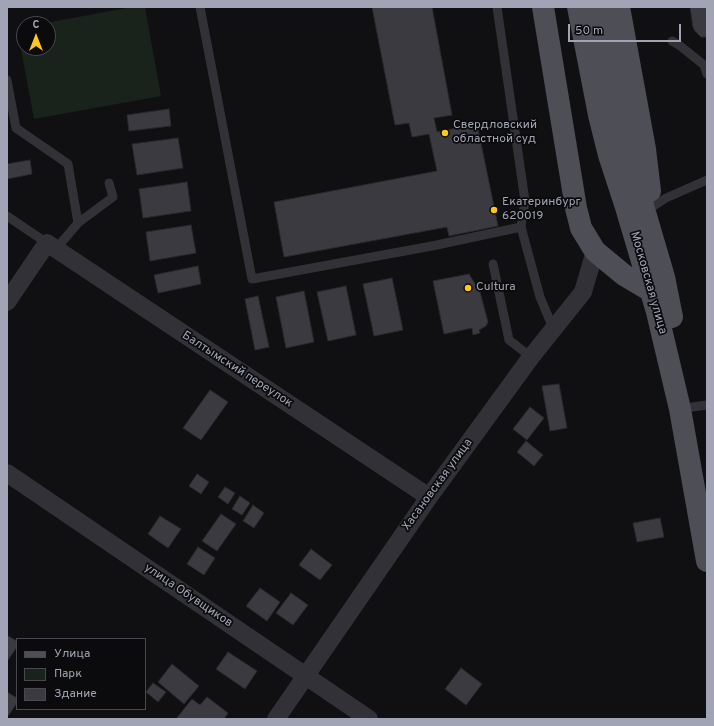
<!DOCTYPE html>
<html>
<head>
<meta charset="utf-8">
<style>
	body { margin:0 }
	#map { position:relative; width:714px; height:726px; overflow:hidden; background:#101012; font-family:Overpass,sans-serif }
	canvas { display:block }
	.frame { position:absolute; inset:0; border:8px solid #a0a4b4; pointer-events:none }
	.legend { position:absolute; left:16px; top:638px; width:130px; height:72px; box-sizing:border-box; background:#0b0b0d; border:1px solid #474850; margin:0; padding:5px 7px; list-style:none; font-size:12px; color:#a0a4b4 }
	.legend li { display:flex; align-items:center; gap:8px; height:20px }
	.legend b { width:20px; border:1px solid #474850 }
	.north { position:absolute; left:16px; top:16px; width:40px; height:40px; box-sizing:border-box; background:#0b0b0d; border:1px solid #474850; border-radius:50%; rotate:0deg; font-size:11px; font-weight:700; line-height:16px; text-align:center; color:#a0a4b4 }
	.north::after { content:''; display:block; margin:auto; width:14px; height:18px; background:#ffc61b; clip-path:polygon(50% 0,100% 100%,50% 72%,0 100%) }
	.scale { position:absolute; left:568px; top:24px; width:113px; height:18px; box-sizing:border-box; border:2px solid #a0a4b4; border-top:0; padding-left:5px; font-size:12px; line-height:14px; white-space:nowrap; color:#a0a4b4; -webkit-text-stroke:3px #0b0b0d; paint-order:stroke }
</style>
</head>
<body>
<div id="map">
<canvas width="714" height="726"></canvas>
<div class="frame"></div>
<ul class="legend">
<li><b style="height:5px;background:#4d4e56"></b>Улица</li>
<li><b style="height:11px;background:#1a221c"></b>Парк</li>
<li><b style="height:11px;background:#3a3a40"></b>Здание</li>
</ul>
<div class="north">С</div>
<div class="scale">50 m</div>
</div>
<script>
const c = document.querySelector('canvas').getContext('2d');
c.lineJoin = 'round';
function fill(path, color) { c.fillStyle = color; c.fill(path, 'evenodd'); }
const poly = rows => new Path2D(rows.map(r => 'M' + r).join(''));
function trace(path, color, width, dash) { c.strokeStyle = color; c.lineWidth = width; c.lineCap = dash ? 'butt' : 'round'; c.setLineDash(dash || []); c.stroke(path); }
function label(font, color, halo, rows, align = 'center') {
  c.font = font + ' Overpass,sans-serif'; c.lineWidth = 3.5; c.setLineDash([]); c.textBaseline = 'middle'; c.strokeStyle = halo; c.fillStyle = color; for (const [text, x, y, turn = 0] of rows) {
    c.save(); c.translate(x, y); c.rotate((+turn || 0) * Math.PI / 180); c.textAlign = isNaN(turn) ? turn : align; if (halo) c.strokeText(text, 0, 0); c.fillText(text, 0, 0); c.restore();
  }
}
fill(poly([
	[132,7,145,7,161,96,34,119,17,28,24,27,24,48,48,48,48,24,40,24]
]), '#1a221c');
const building = poly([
	[372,7,432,7,452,115,434,118,437,132,477,124,498,226,449,236,447,227,284,257,274,202,437,171,429,134,412,137,409,123,395,125,372,7],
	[690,7,707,7,707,37,701,37,695,31,693,27,690,7],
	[169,109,171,126,129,131,127,115,169,109],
	[178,138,183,168,137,175,132,144,178,138],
	[30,160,32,174,7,179,7,164,30,160],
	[187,182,191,211,143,218,139,189,187,182],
	[191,225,196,253,150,261,146,232,191,225],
	[198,266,201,284,158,293,154,275,198,266],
	[469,274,480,292,488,322,486,326,479,330,480,333,473,335,472,328,444,334,433,281,469,274],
	[392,278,403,330,374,336,363,284,392,278],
	[346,286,356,335,328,341,317,292,346,286],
	[304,291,314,342,286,348,276,297,304,291],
	[258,296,269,347,255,350,245,299,258,296],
	[559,384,567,428,550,431,542,386,559,384],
	[210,390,228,402,201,440,183,428,210,390],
	[530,407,544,418,527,440,513,429,530,407],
	[526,441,543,455,534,466,517,452,526,441],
	[197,474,209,482,201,494,189,486,197,474],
	[225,487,235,493,228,504,218,497,225,487],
	[240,496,250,503,242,515,232,509,240,496],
	[253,505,264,513,254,528,243,521,253,505],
	[221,514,236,524,217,551,202,541,221,514],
	[160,516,181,529,168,548,148,534,160,516],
	[660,518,664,537,637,542,633,523,660,518],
	[198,547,215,558,204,575,187,564,198,547],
	[311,549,332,565,320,580,299,565,311,549],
	[260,588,280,602,267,621,246,606,260,588],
	[291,593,308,605,293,625,276,613,291,593],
	[8,636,17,641,17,647,8,660,7,638,8,636],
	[228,652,257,671,245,689,216,669,228,652],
	[172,664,199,686,184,704,158,682,172,664],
	[461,668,482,684,466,705,445,689,461,668],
	[153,683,166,692,158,702,146,692,153,683],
	[7,692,17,698,17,703,8,716,7,716,7,692],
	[207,697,228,713,224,719,176,719,192,699,200,705,207,697]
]);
fill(building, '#3a3a40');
trace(building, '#2a2a2e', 1);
trace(poly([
	[200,7,252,279,432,246,521,227],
	[497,7,525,201,521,227,540,297,553,328],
	[672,41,679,45,704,65,707,74],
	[7,80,16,128,68,164,78,223,55,250],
	[652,207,666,198,707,180],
	[7,216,47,243],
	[78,223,113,197,109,183],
	[493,264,509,340,531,357],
	[692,407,707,405]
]), '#313137', 9);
trace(poly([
	[7,302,47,243,429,497],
	[7,473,369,719],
	[276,719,429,497,531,357,583,292,595,251]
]), '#313137', 18);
trace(poly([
	[543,7,576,208,581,228,595,251,624,275,651,291],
	[578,7,599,115,609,155,625,204,657,312,680,409,707,561],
	[600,7,627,151,664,277,672,317],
	[619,7,645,149,650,191]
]), '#4d4e56', 22);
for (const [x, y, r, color] of [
	[445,133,4,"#ffc61b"],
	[494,210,4,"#ffc61b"],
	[468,288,4,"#ffc61b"]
]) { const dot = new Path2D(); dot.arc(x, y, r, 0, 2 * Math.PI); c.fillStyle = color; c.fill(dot); trace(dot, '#0b0b0d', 1.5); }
label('12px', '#a0a4b4', '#0b0b0d', [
	["Свердловский",453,126],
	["областной суд",453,140],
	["Екатеринбург",502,203],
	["620019",502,217],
	["Cultura",476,288]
], 'left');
label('12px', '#a0a4b4', '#0b0b0d', [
	["Московская улица",648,283,74],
	["Балтымский переулок",237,370,33],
	["Хасановская улица",438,485,-54],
	["улица Обувщиков",188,596,34]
]);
</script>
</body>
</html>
